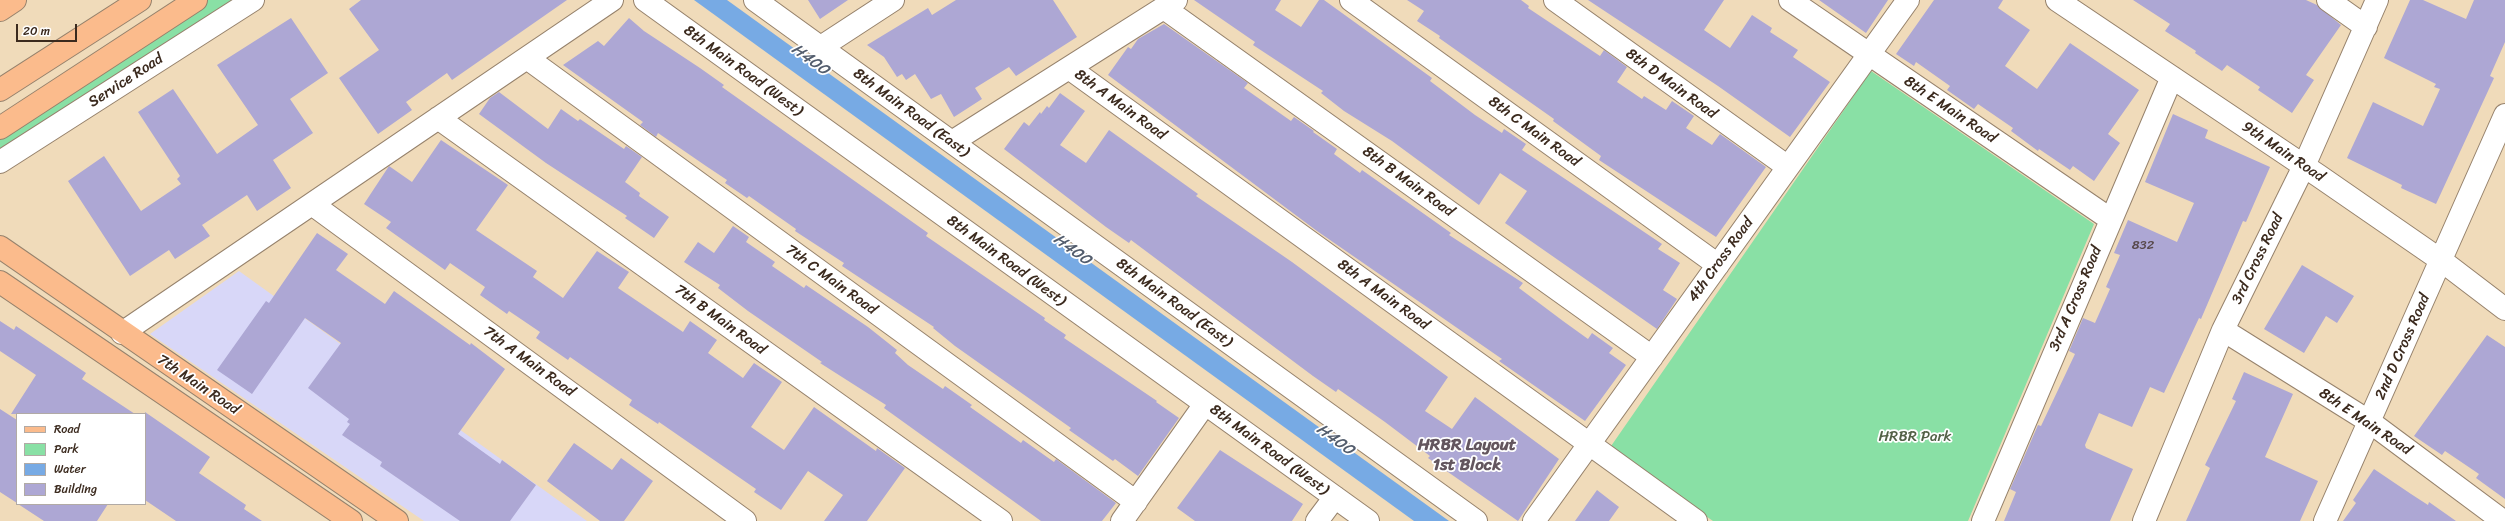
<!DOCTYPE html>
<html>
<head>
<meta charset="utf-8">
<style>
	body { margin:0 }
	#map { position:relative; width:2505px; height:521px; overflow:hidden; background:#f0dbba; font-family:Sriracha,sans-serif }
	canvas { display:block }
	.legend { position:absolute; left:16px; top:413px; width:130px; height:92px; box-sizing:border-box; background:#fff; border:1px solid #b1aaa5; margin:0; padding:5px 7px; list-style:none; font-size:12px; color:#3b2a1e }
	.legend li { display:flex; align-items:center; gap:8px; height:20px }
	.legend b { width:20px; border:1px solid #b1aaa5 }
	.scale { position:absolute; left:16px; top:24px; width:61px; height:18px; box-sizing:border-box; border:2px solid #3b2a1e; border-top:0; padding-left:5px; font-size:12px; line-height:14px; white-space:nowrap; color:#3b2a1e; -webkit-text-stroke:3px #fff; paint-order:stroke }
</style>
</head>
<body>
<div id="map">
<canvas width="2505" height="521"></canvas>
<ul class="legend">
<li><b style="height:5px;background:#fbbb8c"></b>Road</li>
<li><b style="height:11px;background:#89e0a5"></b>Park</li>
<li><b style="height:11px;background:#77aae4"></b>Water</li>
<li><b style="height:11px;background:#ada7d4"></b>Building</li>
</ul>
<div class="scale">20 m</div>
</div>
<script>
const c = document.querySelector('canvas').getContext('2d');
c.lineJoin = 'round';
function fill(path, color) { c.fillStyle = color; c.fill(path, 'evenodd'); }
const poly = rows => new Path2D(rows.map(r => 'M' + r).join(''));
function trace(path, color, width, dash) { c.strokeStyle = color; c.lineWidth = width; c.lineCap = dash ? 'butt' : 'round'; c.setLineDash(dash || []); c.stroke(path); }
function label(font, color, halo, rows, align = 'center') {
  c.font = font + ' Sriracha,sans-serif'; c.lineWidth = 3.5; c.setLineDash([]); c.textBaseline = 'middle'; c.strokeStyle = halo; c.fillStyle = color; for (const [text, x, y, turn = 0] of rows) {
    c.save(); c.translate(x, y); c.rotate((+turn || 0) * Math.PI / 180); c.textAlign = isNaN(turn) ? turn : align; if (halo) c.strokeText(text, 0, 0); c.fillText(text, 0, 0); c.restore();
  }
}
fill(poly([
	[239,271,587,521,424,521,150,334]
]), '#d8d7f8');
fill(poly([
	[207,0,233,0,0,154,0,135],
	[1871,71,2094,224,1968,521,1713,521,1609,449]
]), '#89e0a5');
fill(poly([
	[694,0,727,0,1449,521,1414,521]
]), '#77aae4');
fill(poly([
	[361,0,567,0,452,80,447,73,406,102,412,110,378,134,339,78,379,50,349,9],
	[808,0,848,0,820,19],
	[956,0,1053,0,1077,37,1016,76,1009,67,975,88,982,99,954,117,941,94,931,99,915,74,906,80,902,74,897,77,884,57,867,45,928,8,932,15],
	[1194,0,1281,0,1275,10,1301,27,1319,0,1324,0,1432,78,1430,81,1475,115,1502,133,1504,129,1526,144,1522,150,1662,244,1658,249,1680,263,1663,290,1677,299,1657,329,1505,223,1527,191,1500,173,1479,205,1392,141,1344,111,1321,93,1323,91,1253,45,1255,42],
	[1407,0,1521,0,1529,6,1528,8,1600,56,1604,50,1627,67,1617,82,1642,99,1644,96,1666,110,1672,101,1694,116,1686,128,1712,145,1720,134,1766,167,1716,237,1599,160,1601,156,1553,121,1554,119,1439,38,1440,36,1417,21,1424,11],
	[1588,0,1724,0,1704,30,1730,48,1752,15,1772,28,1770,32,1798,50,1793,57,1830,82,1790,137,1718,86],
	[1819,0,1888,0,1866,33],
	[1934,0,2003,0,1998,8,2030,30,2005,66,2037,89,2070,43,2139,90,2108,134,2120,143,2094,181,2073,166,2070,170,2039,149,2038,151,2011,131,2013,128,1978,104,1974,109,1947,90,1950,86,1916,62,1914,66,1896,54],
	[2133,0,2306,0,2317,5,2341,25,2306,75,2314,80,2292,113,2258,90,2260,87,2227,65,2222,71,2195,53,2196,51,2165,31,2170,24],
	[2410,0,2423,0,2466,19,2474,0,2505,0,2505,42,2490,76,2494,78,2436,204,2401,188,2402,185,2347,158,2373,102,2423,126,2440,89,2434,87,2436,84,2384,58],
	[291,18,328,73,290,99,313,133,273,160,291,188,257,211,247,195,202,225,210,236,175,259,169,250,130,276,68,181,104,156,141,211,181,184,177,179,180,176,138,112,173,89,217,154,258,125,217,65],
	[629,18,644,31,700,68,724,85,722,87,928,233,926,236,1045,318,1044,320,1066,335,1064,338,1157,401,1156,402,1179,418,1138,476,1115,459,1113,461,1069,430,1071,428,955,346,933,328,934,327,842,266,844,263,795,231,796,229,749,196,747,198,725,183,727,180,706,166,658,133,656,137,640,125,643,122,563,65,598,41,604,46],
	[1164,24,1248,83,1244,88,1291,121,1294,117,1314,131,1313,132,1337,149,1334,154,1360,173,1362,170,1451,233,1449,235,1523,283,1519,288,1563,321,1588,339,1592,333,1613,348,1609,353,1626,365,1585,421,1499,361,1502,359,1317,231,1108,75,1128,47,1131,49,1138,39],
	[499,92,548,129,561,109,578,121,580,119,624,149,626,146,642,157,625,182,640,193,639,196,669,217,654,238,625,218,627,216,546,163,479,114,490,98],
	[1060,93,1085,111,1060,145,1086,163,1109,130,1198,194,1196,196,1292,262,1448,377,1425,411,1452,429,1475,397,1559,459,1518,521,1428,458,1430,456,1385,422,1338,389,1336,392,1313,376,1131,240,1129,243,1106,227,1004,149,1024,122,1029,126,1040,112,1041,114,1047,106,1049,108],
	[2173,114,2208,130,2205,138,2270,167,2246,222,2243,221,2201,319,2199,318,2164,393,2150,387,2132,427,2099,413,2085,445,2086,448,2133,469,2110,521,2004,521,2016,492,2010,489,2038,425,2041,426,2075,354,2069,351,2083,318,2095,323,2110,289,2106,287,2120,255,2114,253,2128,220,2177,242,2194,203,2145,182],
	[441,140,508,185,476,230,537,271,533,277,563,298,597,251,629,272,618,288,683,332,690,321,717,340,708,353,743,378,754,363,782,382,751,427,784,450,814,407,876,451,877,448,905,468,867,521,824,521,843,495,808,471,781,510,754,492,756,489,659,422,658,424,629,405,632,400,570,357,568,360,536,338,540,332,509,311,507,314,480,295,485,287,450,263,445,270,386,228,391,222,364,204,389,166,412,182],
	[733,226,749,237,746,242,775,262,772,266,804,288,806,285,868,327,897,350,895,353,908,365,943,389,945,386,972,405,970,407,1021,443,1023,440,1054,462,1056,459,1116,503,1102,521,1041,521,884,408,886,405,820,363,822,362,748,311,718,288,720,285,684,262,698,242,714,253],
	[317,233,348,254,336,270,385,304,394,291,470,345,471,343,505,369,458,434,500,464,502,460,536,485,510,521,460,521,380,466,382,462,342,435,350,424,347,422,349,419,308,388,341,343,305,318,252,394,217,370,266,301,269,303],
	[2302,265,2354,296,2337,323,2326,316,2304,353,2264,329],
	[0,321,14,330,16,326,86,373,82,379,135,414,11,414,36,375,0,351],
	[2487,335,2505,347,2505,499,2476,478,2479,474,2445,451,2442,455,2414,436],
	[2244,372,2293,394,2265,457,2318,481,2300,521,2186,521,2210,468,2205,465,2236,401,2232,399],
	[0,409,17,420,17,503,0,492],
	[145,412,210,457,199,473,246,505,244,509,262,521,176,521,145,500],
	[574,443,612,470,621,458,653,481,624,521,600,521,547,481],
	[1220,450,1303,504,1292,521,1195,521,1177,508],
	[2374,469,2411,494,2428,505,2429,502,2456,521,2343,521,2356,503,2353,500],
	[1597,490,1619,507,1609,521,1575,521],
	[18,504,108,504,97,521,44,521]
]), '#ada7d4');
const minor = poly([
	[645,0,1368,521],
	[755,0,1476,521],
	[1351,0,1718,265],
	[1555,0,1788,167],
	[1790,0,2110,219],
	[2057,0,2319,176,2442,261,2505,309],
	[2328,0,2366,27],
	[1164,8,1652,357],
	[821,47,893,0],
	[527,58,1136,502],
	[1069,68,1696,521],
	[438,118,1001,521],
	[952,142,1176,0],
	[0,162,253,0],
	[312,204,745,521],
	[2223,330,2370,422,2503,521],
	[122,333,612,0],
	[1122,521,1205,404],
	[1317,521,1335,497],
	[1534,521,1908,0],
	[1983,521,2172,77],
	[2144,521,2223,330,2304,166,2377,0],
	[2325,521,2505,115]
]);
const major = poly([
	[0,247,397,521],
	[0,282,351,521]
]);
const highway = poly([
	[0,10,15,0],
	[0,90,140,0],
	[0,128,196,0]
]);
trace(minor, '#96826c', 24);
trace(major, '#96826c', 24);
trace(highway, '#96826c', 24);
trace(minor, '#fff', 22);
trace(major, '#fbbb8c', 22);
trace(highway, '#fbbb8c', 22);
label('13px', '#58494c', null, [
	["832",2143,246]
]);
label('15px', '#3b2a1e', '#fff', [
	["8th Main Road (West)",743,71,36],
	["Service Road",126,81,-33],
	["8th D Main Road",1671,84,36],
	["8th A Main Road",1120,105,36],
	["8th E Main Road",1950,110,34],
	["8th Main Road (East)",911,113,36],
	["8th C Main Road",1534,132,36],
	["9th Main Road",2283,152,34],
	["8th B Main Road",1408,182,36],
	["3rd Cross Road",2258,259,-64],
	["4th Cross Road",1721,260,-54],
	["8th Main Road (West)",1006,261,36],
	["7th C Main Road",831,280,36],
	["8th A Main Road",1383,295,36],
	["3rd A Cross Road",2076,299,-67],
	["8th Main Road (East)",1174,303,36],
	["7th B Main Road",720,320,36],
	["2nd D Cross Road",2403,347,-66],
	["7th A Main Road",529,362,36],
	["7th Main Road",198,385,34],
	["8th E Main Road",2365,422,34],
	["8th Main Road (West)",1269,450,36]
]);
label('15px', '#526146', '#fff', [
	["HRBR Park",1915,437]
]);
label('italic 16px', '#535d6d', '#fff', [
	["H400",810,60,36],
	["H400",1072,250,36],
	["H400",1335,440,36]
]);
label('bold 17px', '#63565e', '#fff', [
	["HRBR Layout",1467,446],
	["1st Block",1467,466]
]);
</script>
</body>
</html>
